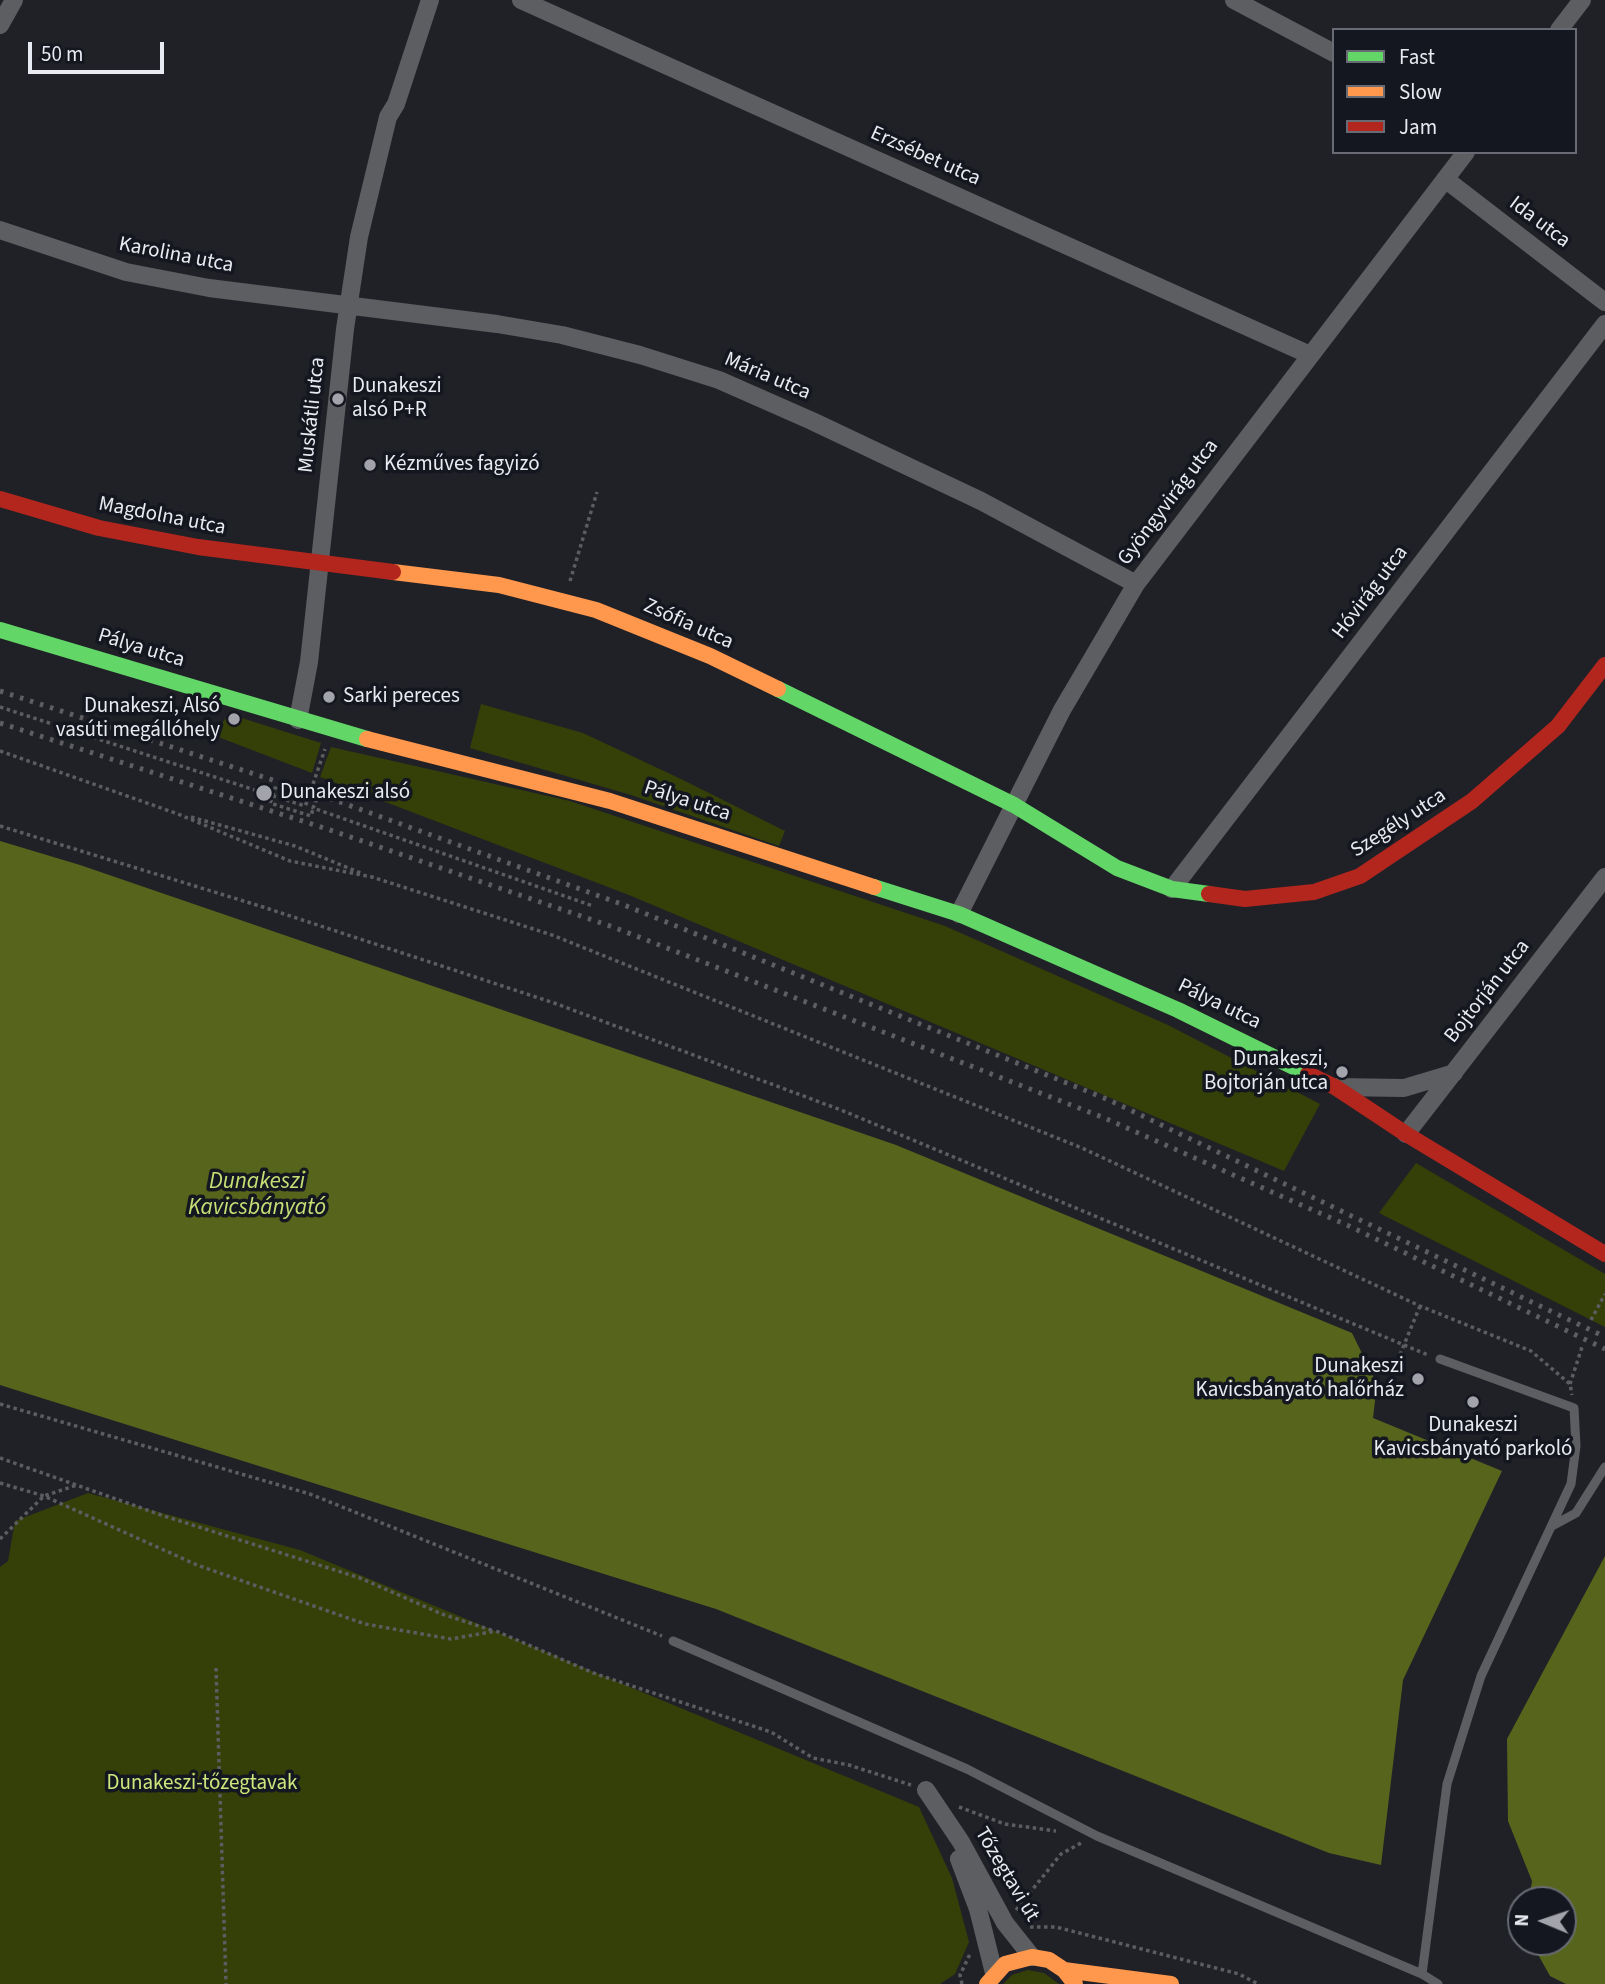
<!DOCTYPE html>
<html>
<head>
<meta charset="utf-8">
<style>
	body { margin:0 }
	#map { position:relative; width:1605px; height:1984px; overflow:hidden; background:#202127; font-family:"Source Sans 3",sans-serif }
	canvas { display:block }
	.legend { position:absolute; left:1332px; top:28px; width:245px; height:126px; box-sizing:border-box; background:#141620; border:2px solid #696b74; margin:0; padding:9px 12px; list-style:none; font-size:21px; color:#e9ebf2 }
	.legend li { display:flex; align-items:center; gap:14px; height:35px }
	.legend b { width:35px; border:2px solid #696b74 }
	.north { position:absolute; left:1507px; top:1886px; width:70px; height:70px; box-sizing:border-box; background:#141620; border:2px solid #696b74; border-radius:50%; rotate:272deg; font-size:19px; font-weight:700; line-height:28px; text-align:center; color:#e9ebf2 }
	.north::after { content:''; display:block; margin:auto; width:24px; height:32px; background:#a3a4ab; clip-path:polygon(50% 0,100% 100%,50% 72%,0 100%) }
	.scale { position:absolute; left:28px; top:42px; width:136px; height:32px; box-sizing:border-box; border:4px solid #e9ebf2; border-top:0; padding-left:9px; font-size:21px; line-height:24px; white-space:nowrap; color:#e9ebf2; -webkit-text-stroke:5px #141620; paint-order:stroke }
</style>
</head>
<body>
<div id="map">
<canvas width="1605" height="1984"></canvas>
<ul class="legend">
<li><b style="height:9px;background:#63d668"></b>Fast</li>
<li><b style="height:9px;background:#ff974d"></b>Slow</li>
<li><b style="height:9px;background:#b3261e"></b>Jam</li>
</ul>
<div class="north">N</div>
<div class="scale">50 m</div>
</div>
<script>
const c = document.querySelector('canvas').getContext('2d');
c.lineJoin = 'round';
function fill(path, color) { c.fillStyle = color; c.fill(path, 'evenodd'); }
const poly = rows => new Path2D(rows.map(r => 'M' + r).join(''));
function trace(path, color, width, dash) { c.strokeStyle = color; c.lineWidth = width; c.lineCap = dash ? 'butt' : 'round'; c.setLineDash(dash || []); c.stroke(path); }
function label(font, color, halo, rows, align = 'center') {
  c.font = font + ' "Source Sans 3",sans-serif'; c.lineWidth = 7; c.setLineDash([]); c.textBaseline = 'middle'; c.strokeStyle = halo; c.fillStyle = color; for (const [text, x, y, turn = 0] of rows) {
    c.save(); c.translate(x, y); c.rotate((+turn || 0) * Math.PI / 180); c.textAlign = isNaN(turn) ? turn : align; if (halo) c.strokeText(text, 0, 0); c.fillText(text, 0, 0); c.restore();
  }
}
fill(poly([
	[481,704,583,733,683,780,785,831,779,846,631,795,470,748],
	[229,714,321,743,312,773,213,735],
	[331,747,570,801,945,926,1168,1025,1320,1104,1284,1171,629,895,320,777],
	[1416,1163,1605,1274,1605,1327,1379,1213],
	[88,1493,300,1550,919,1807,952,1878,969,1942,955,1974,940,1984,0,1984,0,1567,8,1561,15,1521],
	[1028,1970,1044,1973,1059,1984,1003,1984,1012,1975]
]), '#353f08');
fill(poly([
	[0,841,80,865,896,1145,1352,1333,1377,1384,1373,1418,1502,1471,1403,1680,1381,1865,1329,1853,716,1609,0,1385],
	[1605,1556,1605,1984,1566,1984,1550,1976,1531,1942,1563,1942,1563,1900,1529,1900,1532,1881,1508,1821,1507,1739]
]), '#57651c');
trace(poly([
	[570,581,597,492],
	[0,707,273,796,275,788,316,801,313,808,593,906],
	[0,751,178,814,290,861,372,877,552,935,1082,1148,1420,1306,1531,1351,1570,1384,1572,1395],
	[313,784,325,749],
	[307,802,305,806,273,796,270,803,311,816,313,809],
	[191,817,295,846,363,874],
	[0,826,263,907,554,1003,841,1110,1428,1355],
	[1591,1320,1605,1294],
	[1399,1371,1394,1369,1420,1306],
	[1570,1384,1582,1347],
	[0,1404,310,1494,662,1636],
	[0,1458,164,1516,360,1578,442,1614,494,1631],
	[0,1483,44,1496,197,1565,365,1624,451,1639,496,1631,596,1674,771,1732,813,1758,849,1765,911,1785],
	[0,1539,44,1496,77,1485],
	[216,1668,226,1984],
	[959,1807,1005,1824,1056,1831],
	[1016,1910,1061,1854,1083,1842],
	[1030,1927,1056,1927,1239,1974,1258,1984],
	[962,1984,960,1975,970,1954]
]), '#5c5d60', 3.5, [3.5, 3.5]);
trace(poly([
	[1552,1526,1576,1513,1605,1467],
	[673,1641,967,1769,1097,1836,1422,1974],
	[1438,1984,1422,1974,1447,1784,1481,1676,1571,1484,1576,1446,1574,1408,1440,1359]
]), '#5d5e61', 9);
trace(poly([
	[521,0,1310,355],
	[1234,0,1334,53],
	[0,25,14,0],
	[1559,30,1582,0],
	[1445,179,1605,302],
	[0,230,126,272,209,288,497,324,562,335,640,355,719,380,812,421,981,501,1136,584],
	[298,720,309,662,345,329,359,237,388,117,396,104,430,0],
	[1172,889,1605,324],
	[959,914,1062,710,1136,584,1466,152],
	[1337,1087,1404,1088,1454,1073],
	[1406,1134,1605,877],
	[926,1790,961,1842,1005,1923,1032,1957],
	[959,1859,978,1909,994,1973]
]), '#5d5e61', 18);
trace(poly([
	[0,630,367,739],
	[778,689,1014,805,1117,868,1172,889,1209,894],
	[874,887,959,914,1178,1010,1308,1074]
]), '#63d668', 16);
trace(poly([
	[393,572,499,585,596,610,710,656,778,689],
	[367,739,610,801,874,887],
	[1064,1970,1171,1984],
	[987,1984,1005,1964,1032,1957,1049,1960,1064,1970,1075,1984]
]), '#ff974d', 16);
trace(poly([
	[0,499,99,528,198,547,393,572],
	[1209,894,1245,899,1314,892,1360,876,1472,801,1558,726,1605,665],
	[1308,1074,1335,1087,1406,1134,1605,1254]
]), '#b3261e', 16);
trace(poly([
	[0,691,340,802,624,905,1109,1100,1605,1337],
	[0,723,330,830,613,927,1102,1117,1349,1226,1605,1349]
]), '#5e5e62', 5, [3.5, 7]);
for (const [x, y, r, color] of [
	[338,399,7,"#a3a4ab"],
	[370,465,7,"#a3a4ab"],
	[329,697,7,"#a3a4ab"],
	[234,719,7,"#a3a4ab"],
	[264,793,9,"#a3a4ab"],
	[1342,1072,7,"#a3a4ab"],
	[1418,1379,7,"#a3a4ab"],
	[1473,1402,7,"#a3a4ab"]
]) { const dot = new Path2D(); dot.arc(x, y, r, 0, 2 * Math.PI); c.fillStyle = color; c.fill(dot); trace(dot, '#141620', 2.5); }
label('21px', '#e9ebf2', '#141620', [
	["Erzsébet utca",925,157,24],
	["Ida utca",1539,223,37],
	["Karolina utca",176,256,11],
	["Mária utca",767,377,23],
	["Muskátli utca",313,415,-84],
	["Gyöngyvirág utca",1169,503,-53],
	["Magdolna utca",162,517,11],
	["Hóvirág utca",1371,593,-53],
	["Zsófia utca",688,625,24],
	["Pálya utca",141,649,17],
	["Pálya utca",687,802,18],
	["Szegély utca",1399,824,-33],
	["Bojtorján utca",1488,992,-52],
	["Pálya utca",1219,1005,26],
	["Tőzegtavi út",1006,1875,59]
]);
label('21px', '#e9ebf2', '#141620', [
	["Dunakeszi",352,387],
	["alsó P+R",352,411],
	["Kézműves fagyizó",384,465],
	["Sarki pereces",343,697],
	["Dunakeszi, Alsó",220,707,"right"],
	["vasúti megállóhely",220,731,"right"],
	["Dunakeszi alsó",280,793],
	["Dunakeszi,",1328,1060,"right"],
	["Bojtorján utca",1328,1084,"right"],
	["Dunakeszi",1404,1367,"right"],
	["Kavicsbányató halőrház",1404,1391,"right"],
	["Dunakeszi",1473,1426,"center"],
	["Kavicsbányató parkoló",1473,1450,"center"]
], 'left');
label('21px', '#cde77d', '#141620', [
	["Dunakeszi-tőzegtavak",202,1784]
]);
label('italic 23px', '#c6e076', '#141620', [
	["Dunakeszi",257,1183],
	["Kavicsbányató",257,1209]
]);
</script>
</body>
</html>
